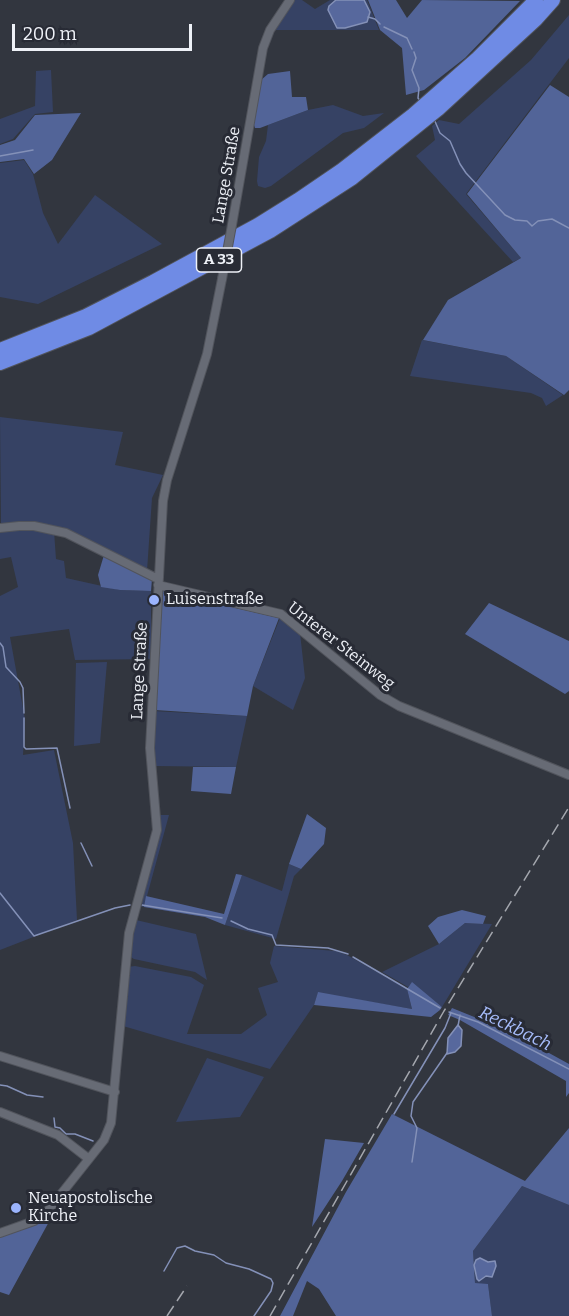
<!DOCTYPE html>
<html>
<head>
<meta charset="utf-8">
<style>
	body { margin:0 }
	#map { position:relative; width:569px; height:1316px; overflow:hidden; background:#32363f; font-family:Bitter,serif }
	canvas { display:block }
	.scale { position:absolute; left:12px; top:24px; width:180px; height:27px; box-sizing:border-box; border:3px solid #eef1f7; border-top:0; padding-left:8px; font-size:18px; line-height:21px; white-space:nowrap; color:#eef1f7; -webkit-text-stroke:4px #282b35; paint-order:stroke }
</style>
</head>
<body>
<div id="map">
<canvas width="569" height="1316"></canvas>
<div class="scale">200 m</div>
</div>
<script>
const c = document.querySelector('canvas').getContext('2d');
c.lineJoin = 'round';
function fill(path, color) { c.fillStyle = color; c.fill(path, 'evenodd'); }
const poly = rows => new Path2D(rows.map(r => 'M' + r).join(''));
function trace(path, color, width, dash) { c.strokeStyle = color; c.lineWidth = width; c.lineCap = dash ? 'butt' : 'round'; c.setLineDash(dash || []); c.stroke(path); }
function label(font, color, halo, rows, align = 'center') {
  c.font = font + ' Bitter,serif'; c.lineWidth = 6; c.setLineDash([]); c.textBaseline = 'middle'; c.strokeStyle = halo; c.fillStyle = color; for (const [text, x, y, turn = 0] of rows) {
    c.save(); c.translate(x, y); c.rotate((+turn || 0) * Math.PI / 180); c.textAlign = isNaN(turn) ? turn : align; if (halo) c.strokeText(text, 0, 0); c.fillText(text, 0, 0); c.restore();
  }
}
fill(poly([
	[295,0,302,0,315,9,330,0,336,0,329,6,345,28,366,23,370,12,364,0,367,0,379,30,273,30],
	[569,15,569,58,466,194,521,258,513,262,416,156,435,140,432,126,439,120,459,124,531,60],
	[51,70,53,112,35,114,13,139,0,144,0,119,35,106,36,71],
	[333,105,363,116,384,113,364,128,343,133,271,186,265,188,258,186,257,181,259,157,266,141,268,125,308,110],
	[24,160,33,174,43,213,58,244,95,195,162,244,38,304,0,297,0,163],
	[422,340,506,356,563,395,546,406,542,398,531,393,410,376],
	[0,417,123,432,115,465,163,475,152,498,147,571,69,532,1,526],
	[19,528,54,531,56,559,64,561,66,578,120,590,151,591,151,659,75,660,69,629,10,637,25,719,23,755,54,750,73,843,77,920,0,950,0,596,18,587,11,557,0,559,0,530],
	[280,618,300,633,305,678,293,710,253,686],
	[107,662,100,743,74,746,76,663],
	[153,711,247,716,236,767,155,766,152,749],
	[160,815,169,815,144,907,139,906,160,830],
	[289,864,301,869,294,876,276,939,225,925,242,875,282,891],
	[136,920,196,934,207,980,195,972,134,959,129,956],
	[465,923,492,924,442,1007,412,983,408,987,382,972,439,944],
	[274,946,336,951,347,955,407,989,412,1009,318,993,314,1005,270,1069,123,1026,128,967,135,966,191,977,204,985,187,1034,241,1034,267,1015,258,988,278,982,270,963],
	[207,1058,264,1077,240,1117,176,1122],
	[522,1186,569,1205,569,1316,492,1316,488,1284,475,1284,473,1251]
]), '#364264');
fill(poly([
	[368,0,396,0,407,18,422,0,520,1,465,58,424,90,406,95,402,48,380,30],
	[290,71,292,97,306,97,308,110,260,128,255,128,253,122,261,80,268,74],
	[550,85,569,97,569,390,564,395,506,356,423,340,448,300,521,258,467,194],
	[81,113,52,160,34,174,24,159,0,162,0,145,15,140,35,115],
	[104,555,152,579,151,591,120,590,101,587,98,575],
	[163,591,279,618,253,686,247,716,155,710],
	[489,603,569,641,569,691,565,694,465,634],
	[193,767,236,767,231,794,191,791],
	[307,814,326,828,324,844,301,869,289,864],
	[236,874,242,875,225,925,205,917,144,907,146,896,224,914],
	[462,910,486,916,483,924,465,923,439,944,428,926,438,917],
	[412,982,442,1007,440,1010,431,1017,314,1005,318,992,412,1009,407,989],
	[452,1008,509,1031,569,1064,569,1093,566,1097,566,1081,460,1020,448,1015],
	[392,1114,525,1181,569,1128,569,1205,522,1186,473,1251,475,1283,488,1284,492,1316,336,1316,319,1289,307,1281,293,1316,280,1316,346,1192],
	[325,1139,364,1143,342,1181,312,1227],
	[51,1218,9,1295,0,1292,0,1237]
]), '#526498');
const water = poly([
	[336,0,364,0,370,12,367,22,345,28,337,28,328,10,329,6,336,0],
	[458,1025,462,1030,461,1046,455,1052,447,1054,448,1038,458,1025],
	[480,1258,488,1262,495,1261,496,1266,492,1277,486,1276,479,1281,477,1279,474,1265,476,1260,480,1258]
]);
fill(water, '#57689d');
trace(water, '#8491b8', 1.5);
trace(poly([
	[368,17,375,19,380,24],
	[384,27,407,38,412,49],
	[414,52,416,58,412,70,419,88,418,98,420,101],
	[434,119,440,133,450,141,460,164,466,173,505,215,515,220,527,221,532,226,538,221,552,219,569,228],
	[0,156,33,150],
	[0,643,3,647,6,667,20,682,23,688,24,713],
	[24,718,24,747,26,749,57,748,70,808],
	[81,843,92,866],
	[0,893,34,936,115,908,130,905],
	[142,905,222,918],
	[231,921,248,929,272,935,276,945,328,948,348,954],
	[353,957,440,1008],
	[449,1012,478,1022,569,1069],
	[458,1026,460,1015],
	[0,1085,7,1086,27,1095,43,1097],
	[394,1114,445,1028,451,1013],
	[54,1118,55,1127,60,1128,66,1134,75,1134,93,1141],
	[412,1162,417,1128,411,1116,413,1102,447,1053],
	[164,1271,177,1248,185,1246,195,1251,214,1255,226,1263,249,1269,271,1279,273,1283,271,1291,254,1316]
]), '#8491b8', 1.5);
const street = poly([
	[232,225,263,48,270,30,290,0],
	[0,528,19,526,34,526,66,533,158,579],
	[158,585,281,614,380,695,399,706,569,775],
	[0,1056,115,1092],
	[0,1112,58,1135,89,1159],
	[0,1233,34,1221,46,1213,104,1140,111,1123,129,933,157,830,150,748,163,501,167,480,207,354,222,279]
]);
const highway = poly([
	[0,350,86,316,153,282,258,225,298,200,342,170,413,115,478,58,536,0],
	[0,363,89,328,270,231,352,178,438,109,536,19,553,0]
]);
trace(street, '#51545c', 10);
trace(highway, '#51545c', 16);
trace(street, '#676b75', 8);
trace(highway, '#6f8be5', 14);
trace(poly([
	[167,1316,187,1286],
	[270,1316,444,1011,569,807]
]), '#a4a7ae', 1.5, [12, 6]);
const streetBridge = poly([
	[222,279,232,225]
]);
trace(streetBridge, '#51545c', 10, []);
trace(streetBridge, '#676b75', 8);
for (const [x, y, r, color] of [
	[154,600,6,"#9bb4fd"],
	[16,1208,6,"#9bb4fd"]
]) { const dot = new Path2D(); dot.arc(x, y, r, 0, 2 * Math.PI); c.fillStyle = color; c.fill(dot); trace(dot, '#282b35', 2); }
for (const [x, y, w] of [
	[219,260,45]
]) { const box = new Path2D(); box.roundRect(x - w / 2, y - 12, w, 24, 4.5); c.fillStyle = '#282b35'; c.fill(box); trace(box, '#eef1f7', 1.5); }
label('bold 15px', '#eef1f7', null, [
	["A 33",219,260]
]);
label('16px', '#eef1f7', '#282b35', [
	["Lange Straße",227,175,-80],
	["Unterer Steinweg",341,646,38],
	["Lange Straße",140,671,-87]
]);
label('16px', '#eef1f7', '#282b35', [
	["Luisenstraße",166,600],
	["Neuapostolische",28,1199],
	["Kirche",28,1217]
], 'left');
label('italic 18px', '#a7bdfc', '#282b35', [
	["Reckbach",515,1029,26]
]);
</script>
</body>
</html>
